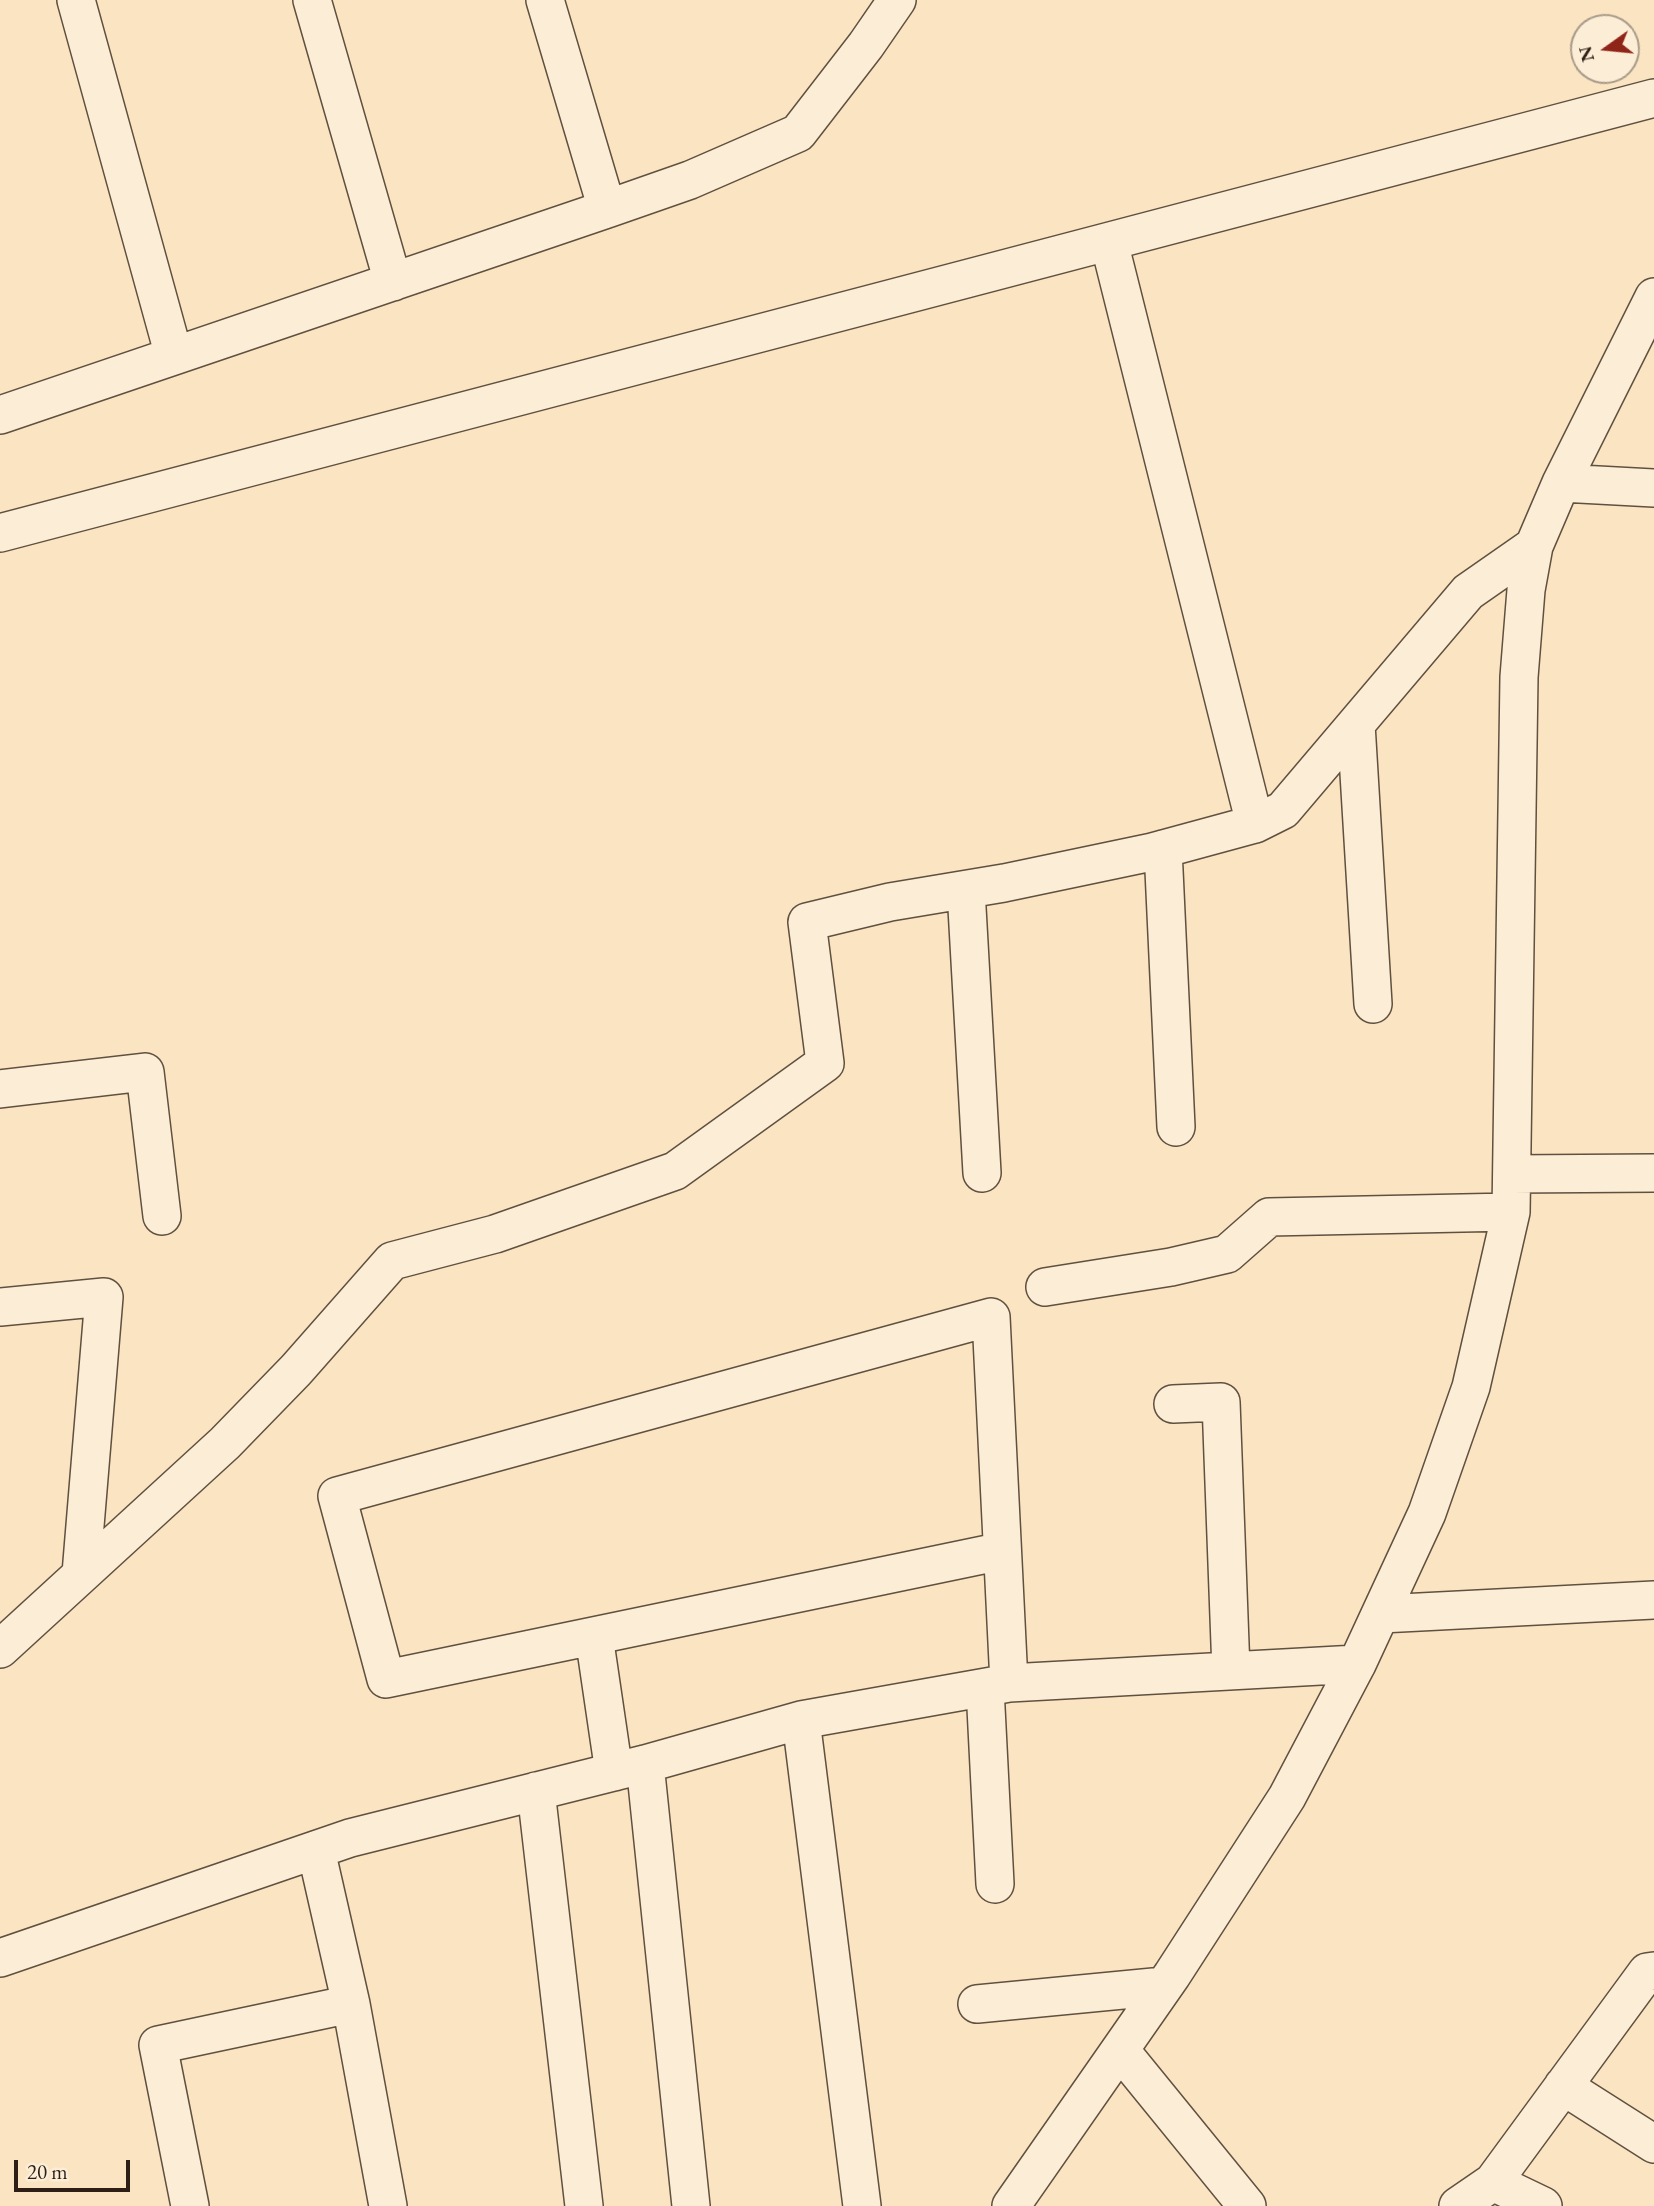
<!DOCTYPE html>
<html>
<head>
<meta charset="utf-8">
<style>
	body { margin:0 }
	#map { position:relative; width:1654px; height:2206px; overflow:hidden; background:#fae4c1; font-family:"EB Garamond",serif }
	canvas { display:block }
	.north { position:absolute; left:1570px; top:14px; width:70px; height:70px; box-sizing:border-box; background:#fcedd7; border:2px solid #a99b89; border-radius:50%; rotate:255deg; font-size:19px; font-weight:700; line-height:28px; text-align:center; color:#2d1f15 }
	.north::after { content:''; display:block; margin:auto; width:24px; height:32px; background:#8f2418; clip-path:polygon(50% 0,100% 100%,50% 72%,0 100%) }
	.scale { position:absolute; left:14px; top:2160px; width:116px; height:32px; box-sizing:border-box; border:4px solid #2d1f15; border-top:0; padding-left:9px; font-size:21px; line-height:24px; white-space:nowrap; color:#2d1f15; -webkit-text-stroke:5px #fcedd7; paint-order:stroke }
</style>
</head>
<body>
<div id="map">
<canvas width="1654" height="2206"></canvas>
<div class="north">N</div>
<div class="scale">20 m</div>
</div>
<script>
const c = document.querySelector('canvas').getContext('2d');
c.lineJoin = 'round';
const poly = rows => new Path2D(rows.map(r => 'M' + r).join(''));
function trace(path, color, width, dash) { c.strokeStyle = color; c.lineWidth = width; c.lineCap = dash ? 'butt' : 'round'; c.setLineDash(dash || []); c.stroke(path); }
const street = poly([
	[76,0,174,356],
	[312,0,393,282],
	[545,0,607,209],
	[1109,242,1255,824],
	[0,415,607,209,690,180,798,133,866,45,897,0],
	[1561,483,1654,488],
	[0,533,1654,98],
	[1356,724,1373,1004],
	[1163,849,1176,1127],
	[966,890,982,1173],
	[0,1089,145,1072,162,1216],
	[1512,1174,1654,1173],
	[1045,1287,1171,1267,1227,1254,1269,1217,1511,1212],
	[0,1307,104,1297,81,1574],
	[1173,1404,1221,1402,1231,1671],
	[1002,1551,386,1679,337,1496,991,1317,1009,1683],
	[1381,1614,1654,1600],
	[594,1636,614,1772],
	[0,1649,225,1443,296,1370,392,1261,495,1234,675,1171,825,1063,807,922,890,902,1004,883,1152,852,1255,824,1283,810,1468,592,1534,546,1561,483,1654,297],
	[985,1688,995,1884],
	[801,1720,862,2206],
	[645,1764,691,2206],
	[536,1791,584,2206],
	[316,1850,351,2004,388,2206],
	[0,1958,350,1838,645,1764,801,1720,1009,1683,1357,1664],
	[977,2004,1164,1986],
	[1120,2050,1247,2206],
	[1563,2086,1654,2144],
	[1493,2182,1543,2206],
	[190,2206,158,2045,351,2004],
	[1011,2206,1172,1975,1287,1797,1357,1664,1427,1513,1471,1387,1511,1212,1519,677,1526,590,1534,546],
	[1458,2206,1493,2182,1647,1972,1654,1971]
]);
trace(street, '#605040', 40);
trace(street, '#fcedd7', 37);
</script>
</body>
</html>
